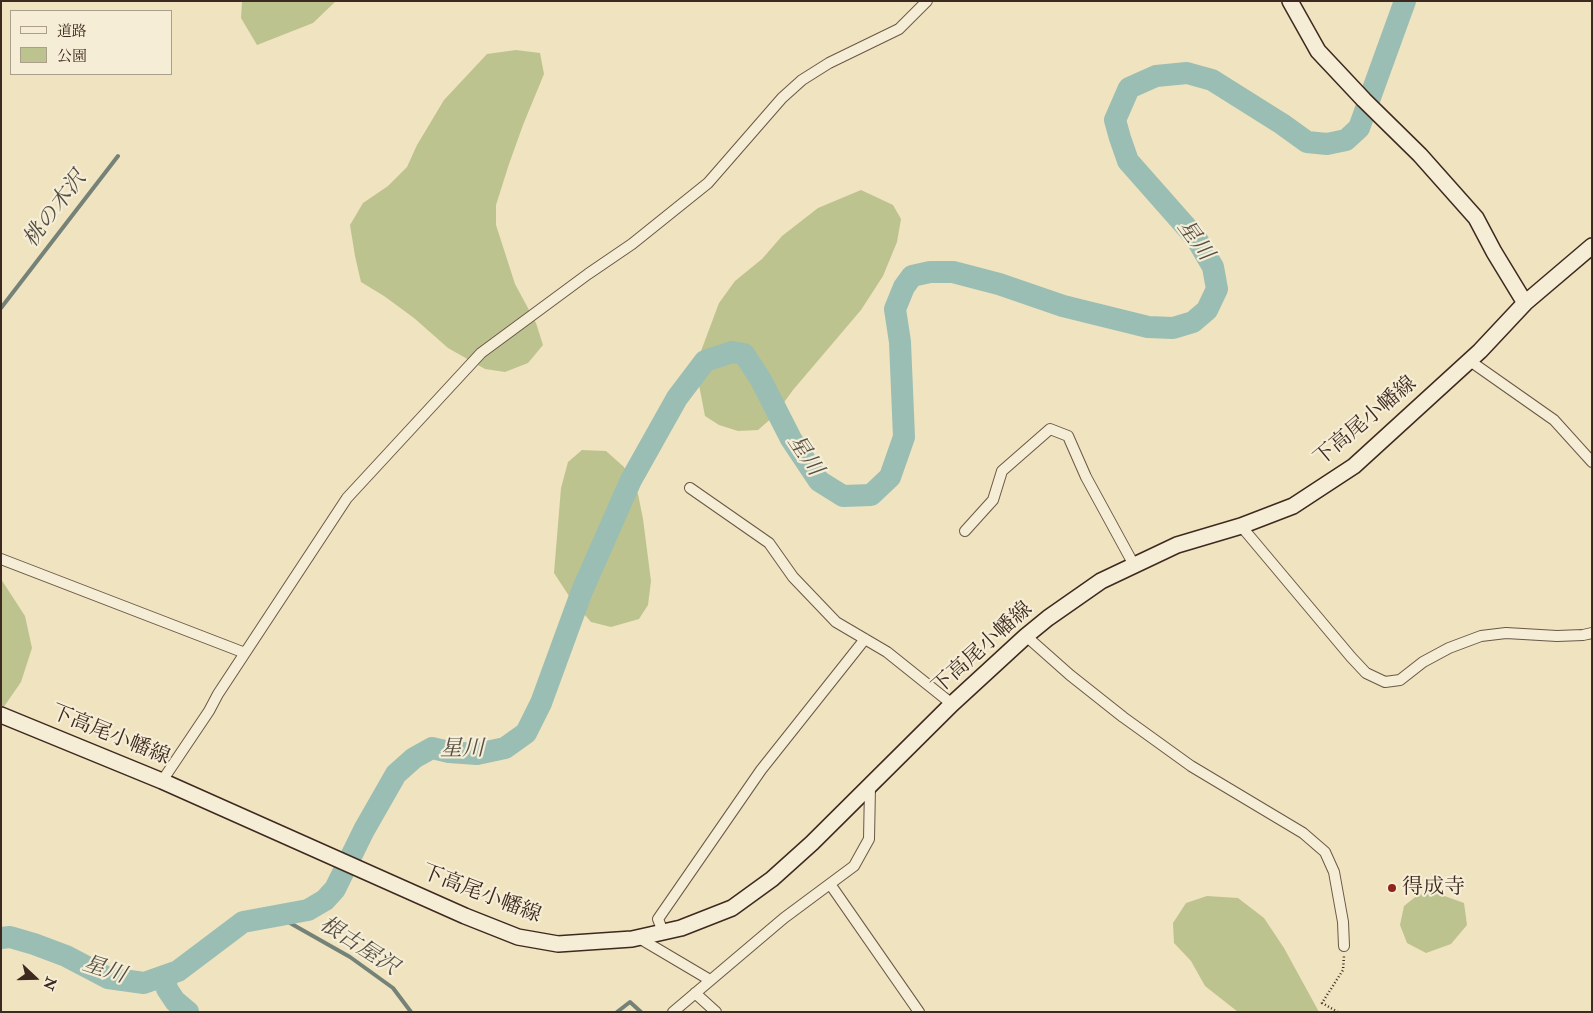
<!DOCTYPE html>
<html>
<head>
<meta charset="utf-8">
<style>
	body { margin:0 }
	#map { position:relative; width:1593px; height:1013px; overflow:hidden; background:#f0e3bf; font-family:"IM FELL Double Pica","Noto Serif JP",serif }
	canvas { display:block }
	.frame { position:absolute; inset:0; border:2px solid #3d291f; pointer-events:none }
	.legend { position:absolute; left:10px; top:10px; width:162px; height:65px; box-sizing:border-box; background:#f5edd5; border:1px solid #ab9f8c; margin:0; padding:6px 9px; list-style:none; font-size:15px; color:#3d291f }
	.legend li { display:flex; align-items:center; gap:10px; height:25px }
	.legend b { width:25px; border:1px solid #ab9f8c }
	.north { position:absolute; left:10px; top:953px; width:50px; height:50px; -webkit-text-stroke:4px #f5edd5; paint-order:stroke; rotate:111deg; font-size:14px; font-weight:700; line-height:20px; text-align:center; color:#3d291f }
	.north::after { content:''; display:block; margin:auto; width:18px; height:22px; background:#3d291f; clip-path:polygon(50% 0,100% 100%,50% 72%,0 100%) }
</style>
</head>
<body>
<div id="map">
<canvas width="1593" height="1013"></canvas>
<div class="frame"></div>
<ul class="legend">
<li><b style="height:6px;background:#f5edd5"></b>道路</li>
<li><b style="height:14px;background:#bdc38f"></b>公園</li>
</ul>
<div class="north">N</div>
</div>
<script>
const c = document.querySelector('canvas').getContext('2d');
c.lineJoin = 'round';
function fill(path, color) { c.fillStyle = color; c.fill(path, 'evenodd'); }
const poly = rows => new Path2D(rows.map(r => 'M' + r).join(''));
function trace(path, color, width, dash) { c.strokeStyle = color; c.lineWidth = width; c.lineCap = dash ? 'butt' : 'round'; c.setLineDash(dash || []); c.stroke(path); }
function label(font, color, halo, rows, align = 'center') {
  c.font = font + ' "IM FELL Double Pica","Noto Serif JP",serif'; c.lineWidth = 4.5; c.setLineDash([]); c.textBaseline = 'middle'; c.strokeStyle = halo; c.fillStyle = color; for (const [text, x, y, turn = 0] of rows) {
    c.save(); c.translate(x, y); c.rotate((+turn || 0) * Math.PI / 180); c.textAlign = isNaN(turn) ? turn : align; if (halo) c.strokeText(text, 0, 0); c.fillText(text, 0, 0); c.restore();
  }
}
fill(poly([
	[242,1,336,1,313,23,257,45,241,18],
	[516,50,540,53,544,74,523,125,509,164,496,205,496,225,515,284,536,323,543,345,528,363,505,372,485,369,448,348,414,318,384,296,361,282,355,256,350,225,363,203,388,186,407,167,417,145,444,100,487,54],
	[861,190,893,205,901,219,897,242,883,276,861,310,793,390,774,416,758,430,738,431,719,425,705,416,699,385,698,359,719,303,735,281,762,259,782,236,818,208],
	[582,450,606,451,624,467,638,494,643,519,651,581,648,605,639,619,611,627,591,622,571,599,554,573,561,488,568,462],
	[1,579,25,616,32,648,21,682,1,711],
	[1419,894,1439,894,1464,903,1467,925,1451,944,1426,953,1407,943,1400,925,1404,906],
	[1207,896,1238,898,1264,918,1284,948,1319,1012,1238,1012,1205,986,1191,961,1174,943,1173,923,1186,903]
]), '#bdc38f');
trace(poly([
	[1,308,118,156],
	[284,915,290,923,350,957,393,988,411,1012],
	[617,1012,630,1002,641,1012]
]), '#758278', 4);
trace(poly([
	[1,938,10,937,34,944,66,956,108,978,144,983,178,971,243,922,308,910,325,900,335,889,364,830,396,774,414,758,432,748,449,752,477,754,505,748,526,733,541,703,582,591,631,480,677,398,705,361,732,352,744,354,761,380,791,439,819,481,843,496,871,495,890,477,904,437,900,342,895,309,904,287,912,276,930,272,953,272,999,284,1063,306,1148,327,1173,328,1193,322,1207,310,1217,289,1213,267,1196,238,1128,161,1120,138,1115,120,1129,88,1156,76,1187,73,1212,80,1282,124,1307,142,1327,144,1346,140,1359,128,1405,1],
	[165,977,167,989,175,1001,188,1012]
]), '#9abeb3', 22);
const street = poly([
	[1470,361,1554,420,1592,462],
	[690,488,769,543,793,577,836,622,887,652,952,704],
	[1241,526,1351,657,1366,673,1385,682,1400,680,1423,662,1449,648,1481,636,1506,633,1557,636,1583,635,1592,633],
	[965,531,993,500,1002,471,1050,429,1068,436,1086,477,1134,565],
	[1,559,245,653],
	[1026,636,1070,675,1123,717,1191,766,1303,833,1325,852,1334,872,1343,922,1344,946],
	[162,781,209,711,218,694,347,498,481,353,588,274,632,244,708,183,782,98,802,80,829,63,899,29,927,1],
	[830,884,919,1012],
	[663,932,658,919,761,770,865,639],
	[639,938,710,980],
	[695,993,716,1012],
	[673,1012,784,918,854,866,869,839,870,787]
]);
const secondary = poly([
	[1290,1,1318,51,1364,100,1420,155,1476,218,1494,252,1525,303],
	[1,715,162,781,465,916,518,937,558,944,632,939,681,928,732,908,772,879,812,843,952,704,1026,636,1048,618,1101,581,1177,545,1241,526,1293,506,1354,466,1480,351,1525,303,1592,246]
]);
trace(street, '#6a5847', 12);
trace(secondary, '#3d291f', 18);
trace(poly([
	[1338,1012,1322,1003,1343,970,1344,956]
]), '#3d291f', 2.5, [1, 2.5]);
trace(street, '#f5edd5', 10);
trace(secondary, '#f5edd5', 15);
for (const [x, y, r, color] of [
	[1392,888,5,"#8f2418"]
]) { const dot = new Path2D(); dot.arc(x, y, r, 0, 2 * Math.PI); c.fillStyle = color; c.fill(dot); trace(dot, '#f5edd5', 2); }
label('21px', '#3d291f', '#f5edd5', [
	["下高尾小幡線",1366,422,-40],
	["下高尾小幡線",983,649,-42],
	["下高尾小幡線",110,736,22],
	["下高尾小幡線",481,895,21]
]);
label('21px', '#3d291f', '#f5edd5', [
	["得成寺",1402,888]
], 'left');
label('italic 22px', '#544e44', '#f5edd5', [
	["桃の木沢",56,210,-53],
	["星川",1194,241,54],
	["星川",804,456,56],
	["星川",462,750],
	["根古屋沢",358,947,33],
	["星川",104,971,18]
]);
</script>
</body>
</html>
